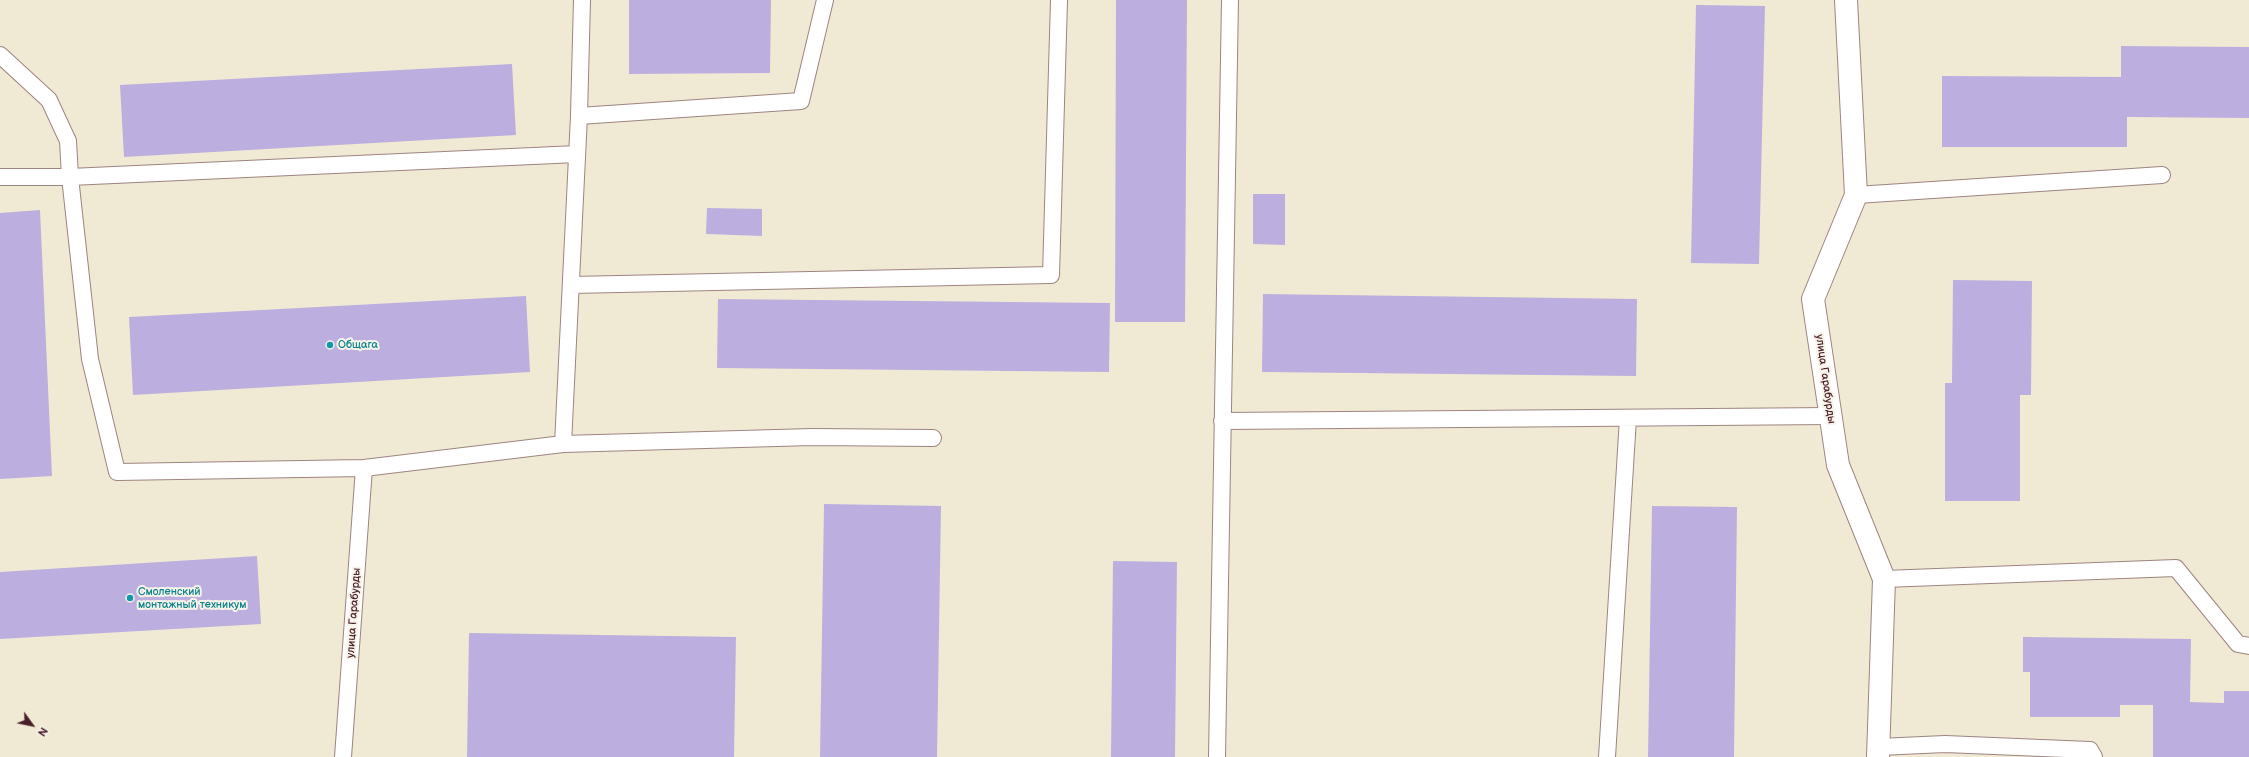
<!DOCTYPE html>
<html>
<head>
<meta charset="utf-8">
<style>
	body { margin:0 }
	#map { position:relative; width:2249px; height:757px; overflow:hidden; background:#f0ead4; font-family:"Balsamiq Sans",sans-serif }
	canvas { display:block }
	.north { position:absolute; left:12px; top:705px; width:40px; height:40px; -webkit-text-stroke:3px #f7f3e8; paint-order:stroke; rotate:123deg; font-size:11px; font-weight:700; line-height:16px; text-align:center; color:#4a1f2b }
	.north::after { content:''; display:block; margin:auto; width:14px; height:18px; background:#4a1f2b; clip-path:polygon(50% 0,100% 100%,50% 72%,0 100%) }
</style>
</head>
<body>
<div id="map">
<canvas width="2249" height="757"></canvas>
<div class="north">N</div>
</div>
<script>
const c = document.querySelector('canvas').getContext('2d');
c.lineJoin = 'round';
function fill(path, color) { c.fillStyle = color; c.fill(path, 'evenodd'); }
const poly = rows => new Path2D(rows.map(r => 'M' + r).join(''));
function trace(path, color, width, dash) { c.strokeStyle = color; c.lineWidth = width; c.lineCap = dash ? 'butt' : 'round'; c.setLineDash(dash || []); c.stroke(path); }
function label(font, color, halo, rows, align = 'center') {
  c.font = font + ' "Balsamiq Sans",sans-serif'; c.lineWidth = 4; c.setLineDash([]); c.textBaseline = 'middle'; c.strokeStyle = halo; c.fillStyle = color; for (const [text, x, y, turn = 0] of rows) {
    c.save(); c.translate(x, y); c.rotate((+turn || 0) * Math.PI / 180); c.textAlign = isNaN(turn) ? turn : align; if (halo) c.strokeText(text, 0, 0); c.fillText(text, 0, 0); c.restore();
  }
}
fill(poly([
	[629,0,771,0,770,73,629,74],
	[1116,0,1187,0,1185,322,1115,322],
	[1696,5,1765,6,1759,264,1691,263],
	[2121,46,2249,47,2249,118,2127,117,2127,147,1942,147,1942,76,2121,77],
	[512,64,516,135,124,157,120,85],
	[1253,194,1285,194,1285,245,1253,244],
	[707,208,762,209,762,236,706,234],
	[40,210,52,476,0,479,0,213],
	[1953,280,2032,281,2031,395,2020,395,2020,501,1945,501,1945,383,1952,383],
	[1263,294,1637,299,1636,376,1262,372],
	[526,296,530,372,133,395,129,317],
	[718,299,1110,303,1109,372,717,368],
	[824,504,941,506,937,757,820,757],
	[1652,506,1737,507,1734,757,1648,757],
	[257,556,261,624,0,639,0,572],
	[1113,561,1177,562,1175,757,1111,757],
	[469,633,736,637,734,757,467,757],
	[2023,637,2191,639,2190,702,2224,703,2224,691,2249,691,2249,757,2153,757,2153,705,2120,705,2120,717,2030,717,2030,672,2023,672]
]), '#bcafdf');
const service = poly([
	[582,0,579,116,563,444,812,437,933,438],
	[0,55,49,100,68,141,70,177,90,359,117,472,364,468,563,444],
	[579,116,801,101,825,0],
	[0,177,70,177,577,154],
	[1856,195,2162,175],
	[571,285,1051,275,1059,0],
	[1222,421,1831,416],
	[1884,579,2176,568,2238,644,2249,646],
	[1879,747,1945,744,2090,750,2094,757],
	[343,757,364,468],
	[1217,757,1230,0],
	[1607,757,1628,418]
]);
const minor = poly([
	[1846,0,1856,195,1813,299,1838,465,1884,579,1878,757]
]);
trace(service, '#9d8480', 18);
trace(minor, '#9d8480', 24);
trace(service, '#fff', 16);
trace(minor, '#fff', 22);
for (const [x, y, r, color] of [
	[330,345,4,"#0f9aa8"],
	[130,598,4,"#0f9aa8"]
]) { const dot = new Path2D(); dot.arc(x, y, r, 0, 2 * Math.PI); c.fillStyle = color; c.fill(dot); trace(dot, '#f7f3e8', 1.5); }
label('11px', '#0d838f', '#f7f3e8', [
	["Общага",338,345],
	["Смоленский",138,592],
	["монтажный техникум",138,605]
], 'left');
label('11px', '#4a1f2b', '#f7f3e8', [
	["улица Гарабурды",1825,379,82],
	["улица Гарабурды",354,613,-86]
]);
</script>
</body>
</html>
